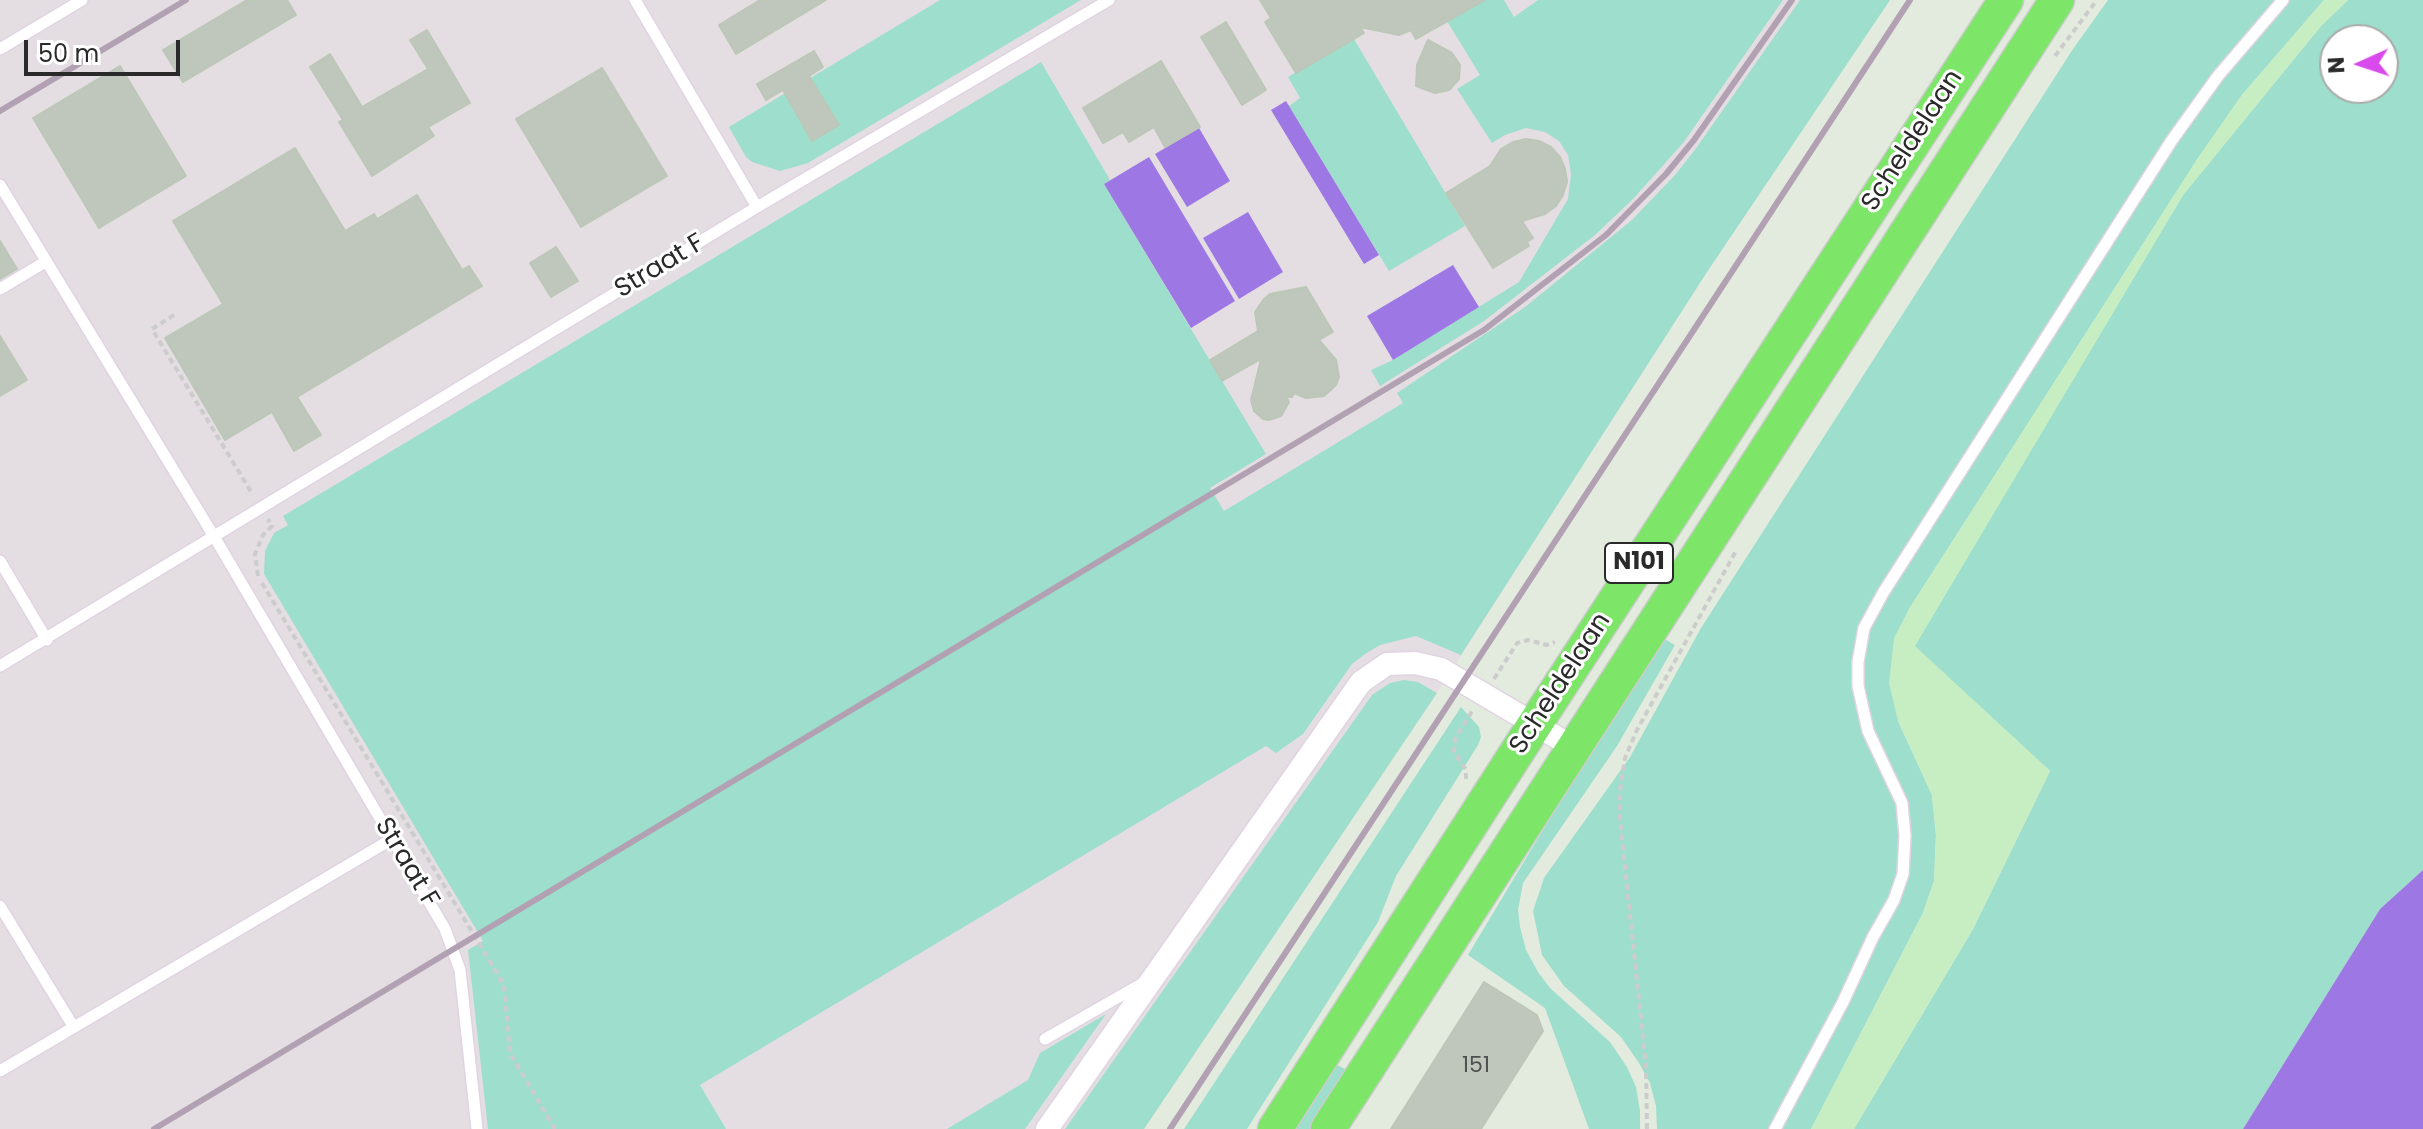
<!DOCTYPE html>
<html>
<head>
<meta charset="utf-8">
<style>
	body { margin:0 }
	#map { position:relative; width:2423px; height:1129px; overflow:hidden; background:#e3ebde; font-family:Poppins,sans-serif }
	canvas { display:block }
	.north { position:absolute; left:2319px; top:24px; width:80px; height:80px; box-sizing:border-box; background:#fff; border:2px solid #aaa; border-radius:50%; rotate:267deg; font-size:22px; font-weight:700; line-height:32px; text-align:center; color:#2a2a2a }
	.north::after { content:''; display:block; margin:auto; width:28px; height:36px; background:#d94aec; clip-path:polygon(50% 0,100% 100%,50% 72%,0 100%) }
	.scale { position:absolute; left:24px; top:40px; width:156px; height:36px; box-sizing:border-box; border:4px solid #2a2a2a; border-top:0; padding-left:10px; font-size:24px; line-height:28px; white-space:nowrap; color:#2a2a2a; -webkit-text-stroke:6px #fff; paint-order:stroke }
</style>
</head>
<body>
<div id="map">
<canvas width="2423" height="1129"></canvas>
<div class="north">N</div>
<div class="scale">50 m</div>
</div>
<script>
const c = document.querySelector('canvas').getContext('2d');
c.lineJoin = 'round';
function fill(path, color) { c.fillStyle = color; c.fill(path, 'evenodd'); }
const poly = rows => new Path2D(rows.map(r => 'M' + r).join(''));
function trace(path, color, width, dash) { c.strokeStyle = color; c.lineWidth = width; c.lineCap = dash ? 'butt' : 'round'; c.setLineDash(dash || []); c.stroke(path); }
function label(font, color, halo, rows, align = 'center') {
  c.font = font + ' Poppins,sans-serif'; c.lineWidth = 6; c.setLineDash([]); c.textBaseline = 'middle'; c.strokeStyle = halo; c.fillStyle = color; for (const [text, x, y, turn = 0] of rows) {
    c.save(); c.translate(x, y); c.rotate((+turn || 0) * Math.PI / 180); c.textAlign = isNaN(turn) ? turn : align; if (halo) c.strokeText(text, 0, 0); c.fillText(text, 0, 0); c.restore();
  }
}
fill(poly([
	[0,0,1890,0,1707,272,1437,693,1144,1129,0,1129]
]), '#e4dee2');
fill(poly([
	[940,0,1081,0,808,163,780,171,752,162,746,157,729,127],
	[1484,0,1504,0,1514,17,1538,0,1783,0,1683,143,1632,200,1595,235,1484,321,1380,386,1371,370,1393,360,1519,282,1568,199,1571,174,1568,155,1559,141,1545,132,1526,128,1505,135,1492,143,1457,89,1480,75,1447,21],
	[1800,0,1890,0,1707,272,1461,655,1416,636,1380,645,1365,654,1352,664,1303,734,1276,753,1266,746,700,1085,726,1129,488,1129,468,950,483,941,264,574,265,551,274,533,288,525,283,516,1041,62,1110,180,1104,184,1266,454,1210,488,1224,511,1403,403,1397,393,1525,307,1632,220,1675,175,1697,147],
	[2108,0,2324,0,2242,95,2198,158,1909,609,1898,721,1932,795,1936,835,1934,881,1923,913,1811,1129,1657,1129,1656,1106,1650,1083,1639,1063,1621,1037,1564,986,1542,955,1533,911,1544,878,1630,757,1701,628,2073,49],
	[2348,0,2423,0,2423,870,2380,909,2243,1129,1854,1129,1973,929,2050,771,1914,646,2183,195,2321,26],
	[2335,40,2383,40,2383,88,2335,88],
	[1354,39,1465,226,1389,271,1289,106,1300,98,1288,77],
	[1659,636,1675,645,1617,746,1523,883,1518,910,1520,927,1526,950,1538,972,1550,988,1610,1042,1627,1067,1636,1087,1640,1111,1640,1129,1589,1129,1545,1008,1468,955],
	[1404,680,1418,682,1437,693,1144,1129,1065,1129,1372,695,1390,683],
	[1461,707,1479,727,1481,737,1478,745,1396,876,1378,922,1247,1129,1184,1129],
	[1106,1014,1025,1129,947,1129,1028,1080,1040,1053],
	[1333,1063,1347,1070,1310,1129,1291,1129]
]), '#9edecc');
fill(poly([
	[2324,0,2348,0,2321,26,2183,195,1915,646,2050,771,1973,929,1854,1129,1811,1129,1923,913,1934,881,1936,835,1932,795,1898,721,1889,683,1894,638,1909,609,2198,158,2242,95]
]), '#c7eec3');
fill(poly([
	[1286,101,1379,255,1364,264,1271,110],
	[1199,128,1230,181,1187,207,1155,154],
	[1149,157,1235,301,1191,328,1104,184],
	[1248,212,1283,272,1239,299,1203,238],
	[1453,265,1479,307,1393,360,1367,316],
	[2423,870,2423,1129,2243,1129,2380,909]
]), '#9d78e5');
const building = poly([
	[247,0,287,0,296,15,183,82,163,50,247,0],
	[760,0,826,0,736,54,719,25,760,0],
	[1260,0,1485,0,1416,39,1411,30,1399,35,1360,27,1364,33,1296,73,1265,22,1271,18,1260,0],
	[1226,22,1266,90,1242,105,1201,37,1226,22],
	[427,30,470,103,428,127,434,136,372,176,339,122,343,120,310,67,330,54,362,107,428,69,410,40,427,30],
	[1428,40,1452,53,1460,65,1459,79,1449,90,1435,93,1416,86,1417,65,1428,40],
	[814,51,823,67,809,76,839,125,812,141,783,90,766,100,757,84,814,51],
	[1161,61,1200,127,1165,147,1154,127,1129,142,1123,132,1103,143,1083,108,1161,61],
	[120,66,186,176,99,228,33,118,120,66],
	[602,68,667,176,581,227,516,119,602,68],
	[1526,139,1539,141,1551,147,1560,157,1565,169,1567,182,1563,195,1556,206,1545,214,1522,221,1533,238,1527,242,1529,246,1493,268,1446,193,1490,166,1501,149,1513,142,1526,139],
	[295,148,345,231,374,214,377,219,417,195,462,270,469,266,482,286,297,397,321,435,294,451,272,412,225,440,165,338,223,304,173,221,295,148],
	[0,241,17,269,0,279,0,241],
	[556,247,578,281,551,297,530,263,556,247],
	[1306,287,1333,332,1319,340,1336,360,1339,377,1336,385,1324,396,1306,398,1294,393,1292,397,1286,397,1289,402,1281,416,1269,420,1263,419,1254,411,1251,400,1261,359,1222,381,1210,360,1258,331,1255,312,1264,299,1270,294,1306,287],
	[0,336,27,380,0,396,0,336],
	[1484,982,1537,1015,1543,1031,1481,1129,1391,1129,1484,982]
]);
fill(building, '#bfc7bd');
trace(building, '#bcc7b7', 2);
const lane = poly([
	[635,0,757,207],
	[0,49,82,0],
	[0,185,215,538,445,929,460,970,477,1129],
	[0,289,45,262],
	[0,561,47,640],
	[0,666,757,207,1109,0],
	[0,906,73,1026],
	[1045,1039,1143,983],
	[0,1071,392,839],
	[1775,1129,1843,1002,1873,937,1894,900,1903,874,1905,836,1902,803,1868,731,1858,686,1858,662,1864,628,1883,593,2172,140,2218,76,2283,0]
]);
const street = poly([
	[1047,1129,1361,682,1387,664,1415,663,1441,669,1573,747]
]);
const primary = poly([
	[1275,1129,1535,724,2006,0],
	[1328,1129,2057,0]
]);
trace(lane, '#e0d3e2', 14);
trace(street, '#e0d3e2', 25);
trace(primary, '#ccc', 37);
trace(poly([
	[2055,56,2097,0],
	[174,315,152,329,253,495],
	[258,576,255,554,263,535,272,526,268,519],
	[262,583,504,985,510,1053,555,1129],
	[1494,679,1517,643,1528,640,1547,645,1555,642],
	[1466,779,1466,770,1454,752,1455,738,1473,710],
	[1647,1129,1646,1066,1620,820,1620,791,1625,758,1637,730,1736,551]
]), '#ccc', 4, [6, 4]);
trace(lane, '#fff', 11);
trace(street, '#fff', 22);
trace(primary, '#7de668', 34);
trace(poly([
	[0,111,186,0],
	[154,1129,1484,330,1606,235,1666,174,1694,140,1792,0],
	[1170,1129,1910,0]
]), '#b2a1b3', 6);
label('22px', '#4f514f', null, [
	["151",1476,1066]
]);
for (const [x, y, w] of [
	[1639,563,68]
]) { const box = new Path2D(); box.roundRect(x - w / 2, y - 20, w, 40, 6); c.fillStyle = '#fff'; c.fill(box); trace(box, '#2a2a2a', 2); }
label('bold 24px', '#2a2a2a', null, [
	["N101",1639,563]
]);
label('26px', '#2a2a2a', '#fff', [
	["Scheldelaan",1913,141,-57],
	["Straat F",660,267,-31],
	["Scheldelaan",1561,684,-57],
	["Straat F",406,863,59]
]);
</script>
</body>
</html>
